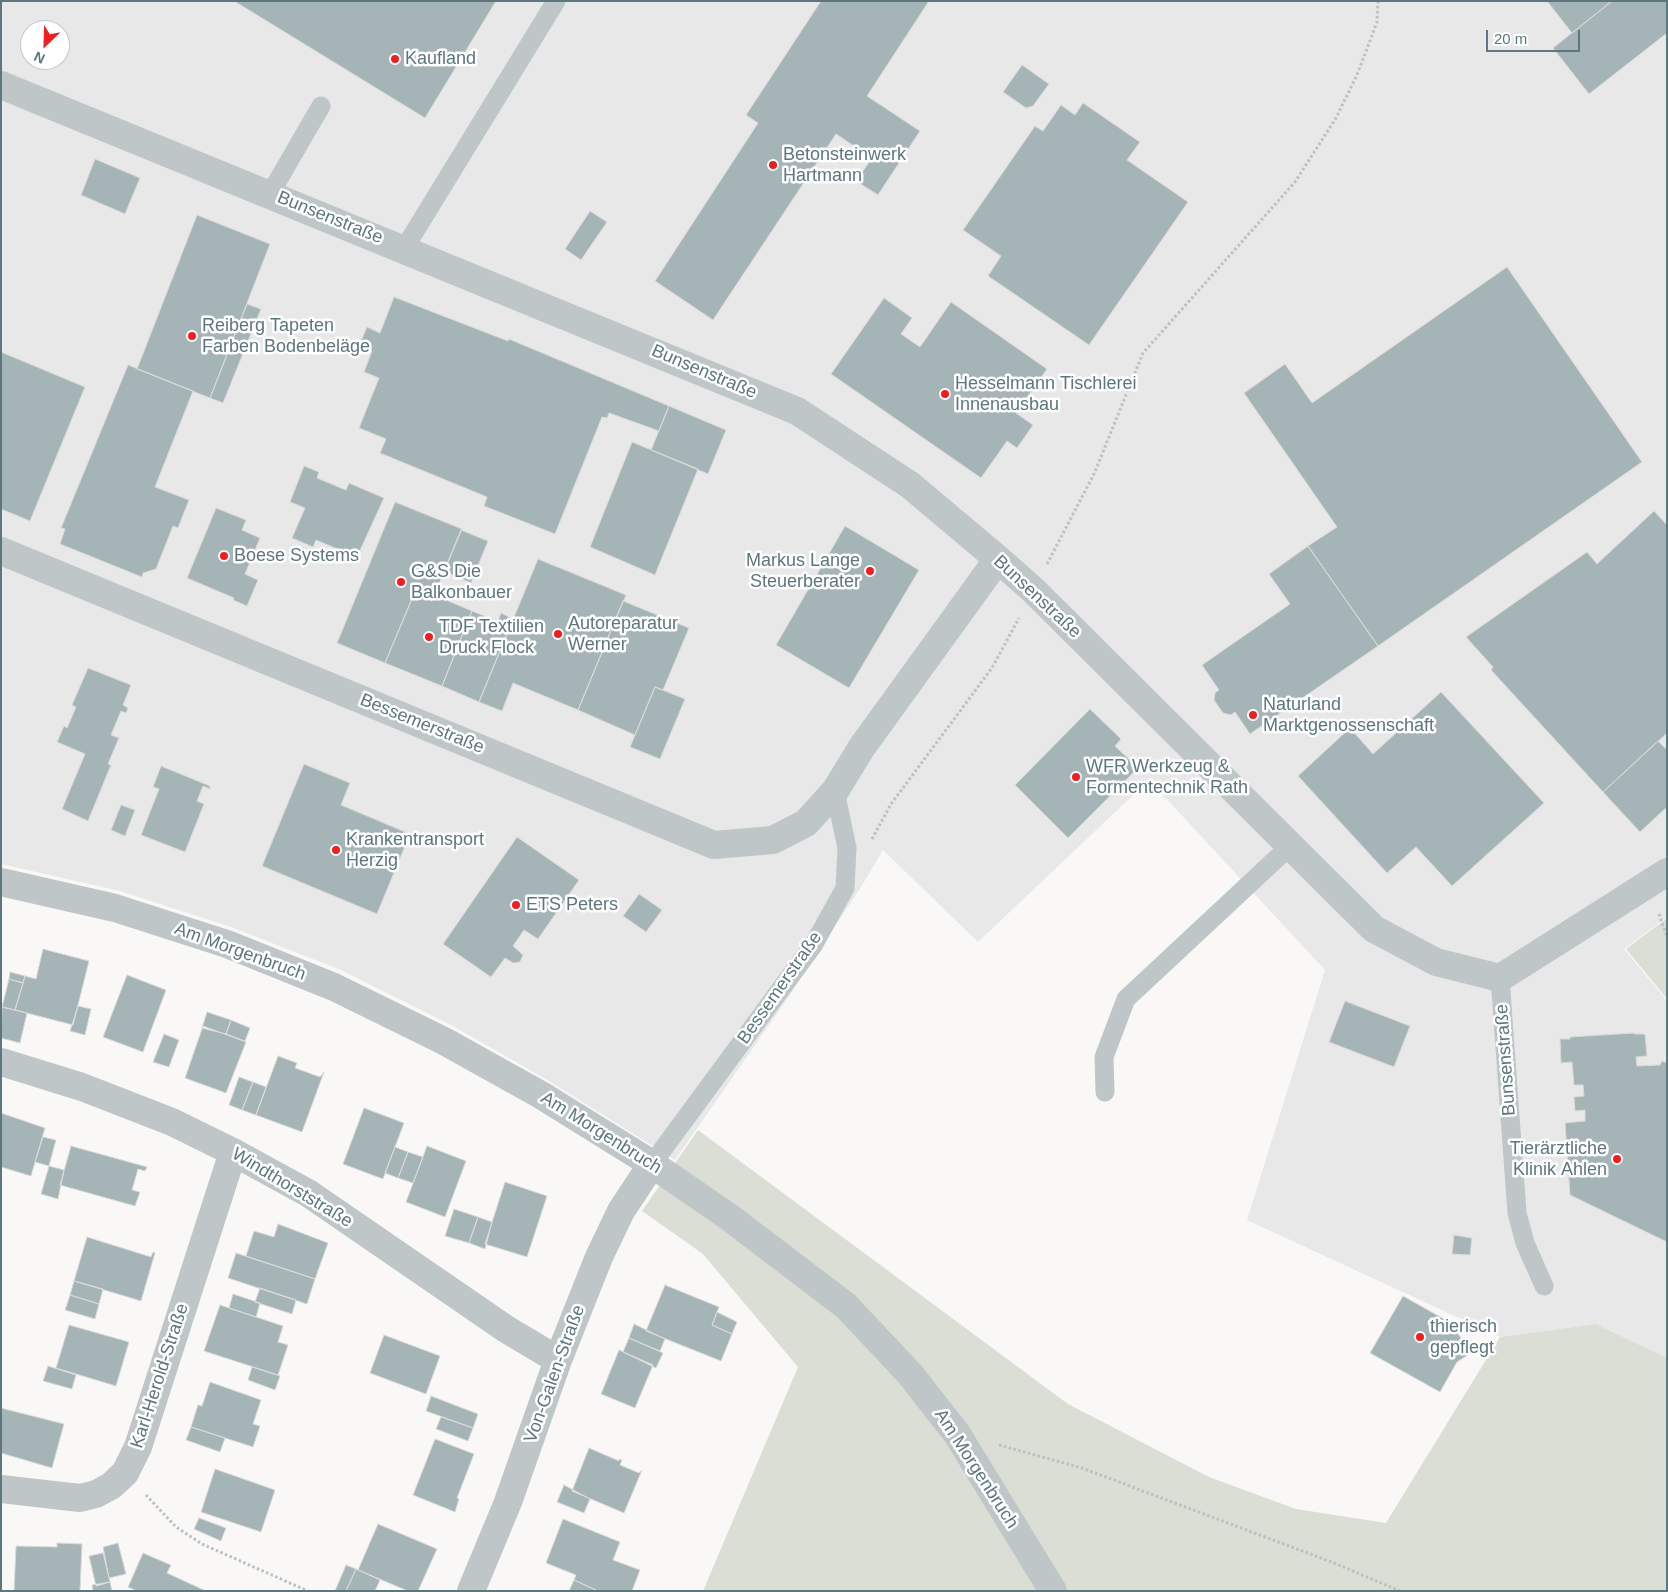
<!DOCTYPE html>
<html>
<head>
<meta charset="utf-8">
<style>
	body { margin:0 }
	#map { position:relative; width:1668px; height:1592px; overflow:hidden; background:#f9f8f6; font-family:Helvetica,sans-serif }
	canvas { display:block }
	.frame { position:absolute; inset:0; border:2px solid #5d777d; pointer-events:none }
	.north { position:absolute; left:20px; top:20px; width:50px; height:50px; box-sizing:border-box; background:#fff; border:1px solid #bec9cb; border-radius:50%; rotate:204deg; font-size:14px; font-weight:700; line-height:20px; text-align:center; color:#5d777d }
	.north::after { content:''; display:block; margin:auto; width:18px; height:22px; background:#ef1f21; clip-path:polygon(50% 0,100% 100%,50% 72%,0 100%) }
	.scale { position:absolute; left:1486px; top:30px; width:94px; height:22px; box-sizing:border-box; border:2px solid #5d777d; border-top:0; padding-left:6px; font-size:15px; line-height:18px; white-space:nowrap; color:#5d777d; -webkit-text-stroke:4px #fff; paint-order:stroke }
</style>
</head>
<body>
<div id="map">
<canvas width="1668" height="1592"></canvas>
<div class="frame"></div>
<div class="north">N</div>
<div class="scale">20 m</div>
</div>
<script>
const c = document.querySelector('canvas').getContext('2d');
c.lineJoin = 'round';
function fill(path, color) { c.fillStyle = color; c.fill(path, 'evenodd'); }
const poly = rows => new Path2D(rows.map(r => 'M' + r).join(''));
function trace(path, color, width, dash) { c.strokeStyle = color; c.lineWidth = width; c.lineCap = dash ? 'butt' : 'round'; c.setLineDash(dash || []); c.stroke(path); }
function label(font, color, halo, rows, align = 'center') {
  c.font = font + ' Helvetica,sans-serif'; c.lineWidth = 5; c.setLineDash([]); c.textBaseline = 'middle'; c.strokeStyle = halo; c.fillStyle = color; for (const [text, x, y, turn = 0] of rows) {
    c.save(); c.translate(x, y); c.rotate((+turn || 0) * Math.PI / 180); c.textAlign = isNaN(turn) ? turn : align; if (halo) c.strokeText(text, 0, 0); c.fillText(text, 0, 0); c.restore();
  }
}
fill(poly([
	[1,1,1667,1,1667,917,1624,949,1667,1001,1667,1358,1596,1324,1500,1337,1247,1220,1325,970,1149,780,978,942,883,850,861,887,785,1002,675,1160,549,1081,453,1026,341,970,231,927,120,891,1,864],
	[30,30,60,30,60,60,30,60]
]), '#e7e8e7');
fill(poly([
	[1667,918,1667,999,1626,949],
	[698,1130,1068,1404,1209,1477,1296,1509,1386,1523,1500,1337,1596,1324,1667,1358,1667,1591,703,1591,798,1367,703,1254,642,1211]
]), '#daded5');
const building = poly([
	[234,1,496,1,425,118,234,1],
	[821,1,929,1,867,96,920,131,878,195,856,181,872,158,836,134,713,320,655,281,758,123,746,115,821,1],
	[1547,1,1612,1,1572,33,1547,1],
	[1612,1,1667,1,1667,33,1589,94,1553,48,1612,1],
	[1022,65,1049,84,1033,106,1026,108,1003,92,1022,65],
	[1083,103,1140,142,1127,160,1188,202,1089,345,988,276,1001,256,963,230,1035,126,1043,131,1061,105,1075,115,1083,103],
	[95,159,140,178,125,214,81,195,95,159],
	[590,211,607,222,581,260,565,249,590,211],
	[197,215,270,244,210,398,137,369,197,215],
	[1507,267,1642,462,1378,646,1308,546,1337,527,1244,393,1285,364,1312,403,1507,267],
	[394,297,508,341,509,339,669,406,659,431,609,413,607,418,602,417,555,534,484,506,487,497,380,453,386,439,359,428,379,378,364,372,372,351,359,346,367,327,380,333,394,297],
	[884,298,912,318,901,334,920,347,951,302,1047,369,1016,413,1033,425,1017,448,1007,441,981,478,831,374,884,298],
	[247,304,261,309,223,403,210,398,247,304],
	[1,352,85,387,30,521,1,509,1,352],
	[128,365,193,391,155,487,189,500,178,528,173,526,156,569,143,573,142,577,60,544,65,529,61,528,128,365],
	[669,406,726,430,708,474,651,450,669,406],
	[632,442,698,469,655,575,590,547,632,442],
	[304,466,319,472,317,478,346,490,349,483,384,498,357,557,316,540,313,547,292,538,305,508,290,502,304,466],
	[395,502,462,529,432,601,414,594,385,663,337,643,395,502],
	[216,508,246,520,242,530,260,538,245,574,258,580,247,606,233,600,234,598,187,578,216,508],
	[1654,511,1667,525,1667,733,1603,792,1491,670,1493,667,1466,637,1587,552,1597,564,1654,511],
	[845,526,919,570,849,688,776,645,845,526],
	[461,530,488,541,471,583,444,571,461,530],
	[1308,546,1378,646,1250,734,1235,712,1231,715,1223,713,1214,700,1215,693,1219,690,1202,665,1290,604,1269,574,1308,546],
	[538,559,626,595,578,710,513,683,502,711,479,702,538,559],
	[414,594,432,601,434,595,472,611,442,686,385,663,414,594],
	[623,601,689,628,663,690,655,687,635,735,578,710,623,601],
	[472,611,510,626,479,702,442,686,472,611],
	[501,613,513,619,510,626,498,621,501,613],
	[88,668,131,685,123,705,128,708,126,713,121,711,111,735,119,738,108,764,111,765,88,821,62,809,85,754,57,742,64,726,67,728,76,707,72,705,88,668],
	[655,687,685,699,660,759,630,747,655,687],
	[1441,692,1544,803,1452,886,1416,847,1387,873,1298,776,1350,728,1373,754,1441,692],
	[1090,709,1121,739,1115,746,1138,768,1068,838,1015,785,1090,709],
	[1658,741,1667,750,1667,807,1640,832,1603,792,1658,741],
	[304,764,350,783,341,805,410,834,377,914,262,866,304,764],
	[161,766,210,786,210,789,203,786,197,801,204,804,185,852,141,835,159,789,153,787,161,766],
	[121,805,135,810,125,836,111,830,121,805],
	[517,837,579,880,538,939,524,930,513,946,523,955,520,962,513,963,505,958,491,977,443,944,517,837],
	[639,894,662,910,646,932,623,916,639,894],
	[43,949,89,961,73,1025,15,1010,25,976,36,979,43,949],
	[10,972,25,976,23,983,9,979,10,972],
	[127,975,166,990,143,1052,103,1037,127,975],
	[9,979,23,983,15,1010,2,1007,9,979],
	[1345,1001,1410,1026,1394,1067,1329,1042,1345,1001],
	[78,1006,91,1009,85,1035,70,1031,78,1006],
	[2,1007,27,1013,20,1043,1,1038,2,1007],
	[207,1012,231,1020,226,1034,202,1028,207,1012],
	[231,1020,250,1028,245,1041,226,1034,231,1020],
	[203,1026,246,1042,226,1093,185,1078,203,1026],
	[1634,1033,1634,1034,1645,1034,1647,1056,1636,1057,1637,1066,1660,1065,1662,1061,1667,1063,1667,1242,1570,1195,1565,1123,1585,1121,1585,1110,1575,1111,1574,1097,1584,1096,1583,1085,1574,1085,1572,1062,1561,1063,1560,1039,1570,1039,1570,1037,1634,1033],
	[164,1034,179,1040,169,1067,153,1062,164,1034],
	[278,1056,297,1063,295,1068,320,1077,324,1072,302,1132,256,1115,278,1056],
	[239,1077,253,1082,242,1110,229,1105,239,1077],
	[253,1082,266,1087,256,1115,242,1110,253,1082],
	[364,1108,404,1123,383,1179,343,1164,364,1108],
	[1,1113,45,1128,31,1176,1,1167,1,1113],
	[43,1137,56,1140,49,1166,35,1162,43,1137],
	[71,1146,147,1167,145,1171,138,1169,132,1190,140,1192,135,1206,60,1185,71,1146],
	[427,1146,466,1161,445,1217,406,1202,427,1146],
	[395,1147,408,1152,398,1178,385,1173,395,1147],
	[408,1152,423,1157,413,1183,398,1178,408,1152],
	[49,1166,64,1170,58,1199,41,1194,49,1166],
	[505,1182,547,1196,527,1257,485,1244,505,1182],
	[454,1209,478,1217,469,1243,445,1236,454,1209],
	[478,1217,492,1222,485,1249,469,1243,478,1217],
	[278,1224,328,1243,315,1279,246,1256,254,1231,274,1237,278,1224],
	[1454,1235,1472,1238,1470,1255,1452,1254,1454,1235],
	[87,1237,151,1257,153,1252,155,1253,141,1301,74,1281,87,1237],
	[236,1253,315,1279,307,1304,228,1278,236,1253],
	[74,1281,103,1289,99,1304,70,1295,74,1281],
	[665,1285,719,1307,712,1325,732,1334,721,1361,646,1331,665,1285],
	[260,1288,296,1300,292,1314,255,1302,260,1288],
	[233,1294,260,1303,256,1317,229,1308,233,1294],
	[70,1295,99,1304,95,1319,65,1310,70,1295],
	[1403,1296,1451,1323,1471,1353,1457,1362,1440,1392,1370,1353,1403,1296],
	[220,1305,283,1326,278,1342,288,1345,278,1375,204,1351,220,1305],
	[717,1312,737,1322,732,1334,712,1325,717,1312],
	[634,1324,665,1339,660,1351,629,1338,634,1324],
	[69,1325,129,1342,116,1386,56,1368,69,1325],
	[384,1335,440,1356,426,1394,370,1373,384,1335],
	[629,1338,663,1353,656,1368,623,1352,629,1338],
	[619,1350,653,1365,635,1408,601,1394,619,1350],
	[48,1366,76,1375,72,1389,43,1381,48,1366],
	[252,1367,280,1376,275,1390,248,1380,252,1367],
	[210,1382,261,1400,253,1424,260,1426,253,1447,191,1427,198,1405,202,1406,210,1382],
	[431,1396,478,1414,473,1428,426,1411,431,1396],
	[1,1408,64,1424,52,1468,1,1453,1,1408],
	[441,1417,473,1428,468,1441,436,1429,441,1417],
	[191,1427,225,1438,220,1452,186,1440,191,1427],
	[435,1439,474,1454,457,1498,459,1499,455,1512,413,1495,435,1439],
	[589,1448,619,1461,619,1459,622,1460,620,1465,639,1473,642,1470,624,1513,572,1491,589,1448],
	[215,1469,275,1490,261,1532,201,1512,215,1469],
	[564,1485,590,1499,584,1513,557,1502,564,1485],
	[199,1518,226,1528,221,1541,194,1529,199,1518],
	[563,1519,620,1542,613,1560,640,1570,632,1591,598,1591,574,1580,576,1575,546,1563,563,1519],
	[378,1524,437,1549,418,1591,408,1591,358,1570,378,1524],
	[57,1543,82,1544,80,1591,14,1591,16,1546,57,1547,57,1543],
	[118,1543,126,1574,109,1578,103,1547,118,1543],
	[103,1553,110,1582,96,1586,89,1556,103,1553],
	[143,1553,171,1565,167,1573,206,1591,137,1591,128,1587,143,1553],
	[346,1565,356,1569,346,1591,335,1591,346,1565],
	[356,1569,380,1580,375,1591,346,1591,356,1569],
	[574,1580,598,1591,569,1591,574,1580],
	[110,1582,112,1591,93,1591,92,1585,110,1582]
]);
fill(building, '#a5b4b6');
trace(building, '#dadad8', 1);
trace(poly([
	[1047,564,1094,474,1143,353,1295,182,1336,118,1357,75,1377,22,1378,1],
	[872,839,891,804,992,668,1019,618],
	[1659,914,1667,937],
	[999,1445,1082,1468,1334,1563,1400,1591],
	[146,1495,176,1527,202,1544,308,1591]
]), '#bbc0c2', 3, [2.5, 2.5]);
trace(poly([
	[270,194,321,106],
	[404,249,556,1],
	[1500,978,1517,1213,1525,1243,1544,1286],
	[1105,1092,1104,1057,1126,999,1290,846],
	[652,1164,814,944,845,888,847,848,835,791]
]), '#bec6c8', 19);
trace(poly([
	[1,85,797,411,910,485,998,559,1033,590,1374,929,1436,962,1500,978,1667,872],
	[1,551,714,845,773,840,806,823,835,791,862,747,998,559],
	[1,882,115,908,227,944,334,987,444,1041,541,1095,652,1164,729,1217,846,1306,910,1374,957,1434,1053,1591],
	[1,1062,82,1087,172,1122,233,1152,308,1193,506,1329,558,1360],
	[1,1489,80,1498,96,1494,111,1486,125,1473,138,1447,233,1152],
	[471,1591,508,1502,558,1360,599,1257,621,1211,652,1164]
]), '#bec6c8', 28);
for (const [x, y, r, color] of [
	[395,59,5,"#ef1f21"],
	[773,165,5,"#ef1f21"],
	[192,336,5,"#ef1f21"],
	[945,394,5,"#ef1f21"],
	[224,556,5,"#ef1f21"],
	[870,571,5,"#ef1f21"],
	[401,582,5,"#ef1f21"],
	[558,634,5,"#ef1f21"],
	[429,637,5,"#ef1f21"],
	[1253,715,5,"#ef1f21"],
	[1076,777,5,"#ef1f21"],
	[336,850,5,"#ef1f21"],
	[516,905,5,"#ef1f21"],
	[1617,1159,5,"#ef1f21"],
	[1420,1337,5,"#ef1f21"]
]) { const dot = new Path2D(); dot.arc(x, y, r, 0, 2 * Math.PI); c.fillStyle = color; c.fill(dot); trace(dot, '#fff', 2); }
label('18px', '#5d777d', '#fff', [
	["Kaufland",405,59],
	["Betonsteinwerk",783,155],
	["Hartmann",783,176],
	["Reiberg Tapeten",202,326],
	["Farben Bodenbeläge",202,347],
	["Hesselmann Tischlerei",955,384],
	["Innenausbau",955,405],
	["Boese Systems",234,556],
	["Markus Lange",860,561,"right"],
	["Steuerberater",860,582,"right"],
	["G&S Die",411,572],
	["Balkonbauer",411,593],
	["Autoreparatur",568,624],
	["Werner",568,645],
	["TDF Textilien",439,627],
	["Druck Flock",439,648],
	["Naturland",1263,705],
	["Marktgenossenschaft",1263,726],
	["WFR Werkzeug &",1086,767],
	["Formentechnik Rath",1086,788],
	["Krankentransport",346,840],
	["Herzig",346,861],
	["ETS Peters",526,905],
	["Tierärztliche",1607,1149,"right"],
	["Klinik Ahlen",1607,1170,"right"],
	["thierisch",1430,1327],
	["gepflegt",1430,1348]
], 'left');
label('18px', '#5d777d', '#fff', [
	["Bunsenstraße",330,218,22],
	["Bunsenstraße",704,372,23],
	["Bunsenstraße",1037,597,43],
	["Bessemerstraße",422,724,22],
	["Am Morgenbruch",240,952,20],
	["Bessemerstraße",780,988,-55],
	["Bunsenstraße",1506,1060,-94],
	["Am Morgenbruch",601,1133,32],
	["Windthorststraße",292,1188,31],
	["Von-Galen-Straße",555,1374,-70],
	["Karl-Herold-Straße",160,1376,-72],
	["Am Morgenbruch",976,1469,57]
]);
</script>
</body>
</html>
